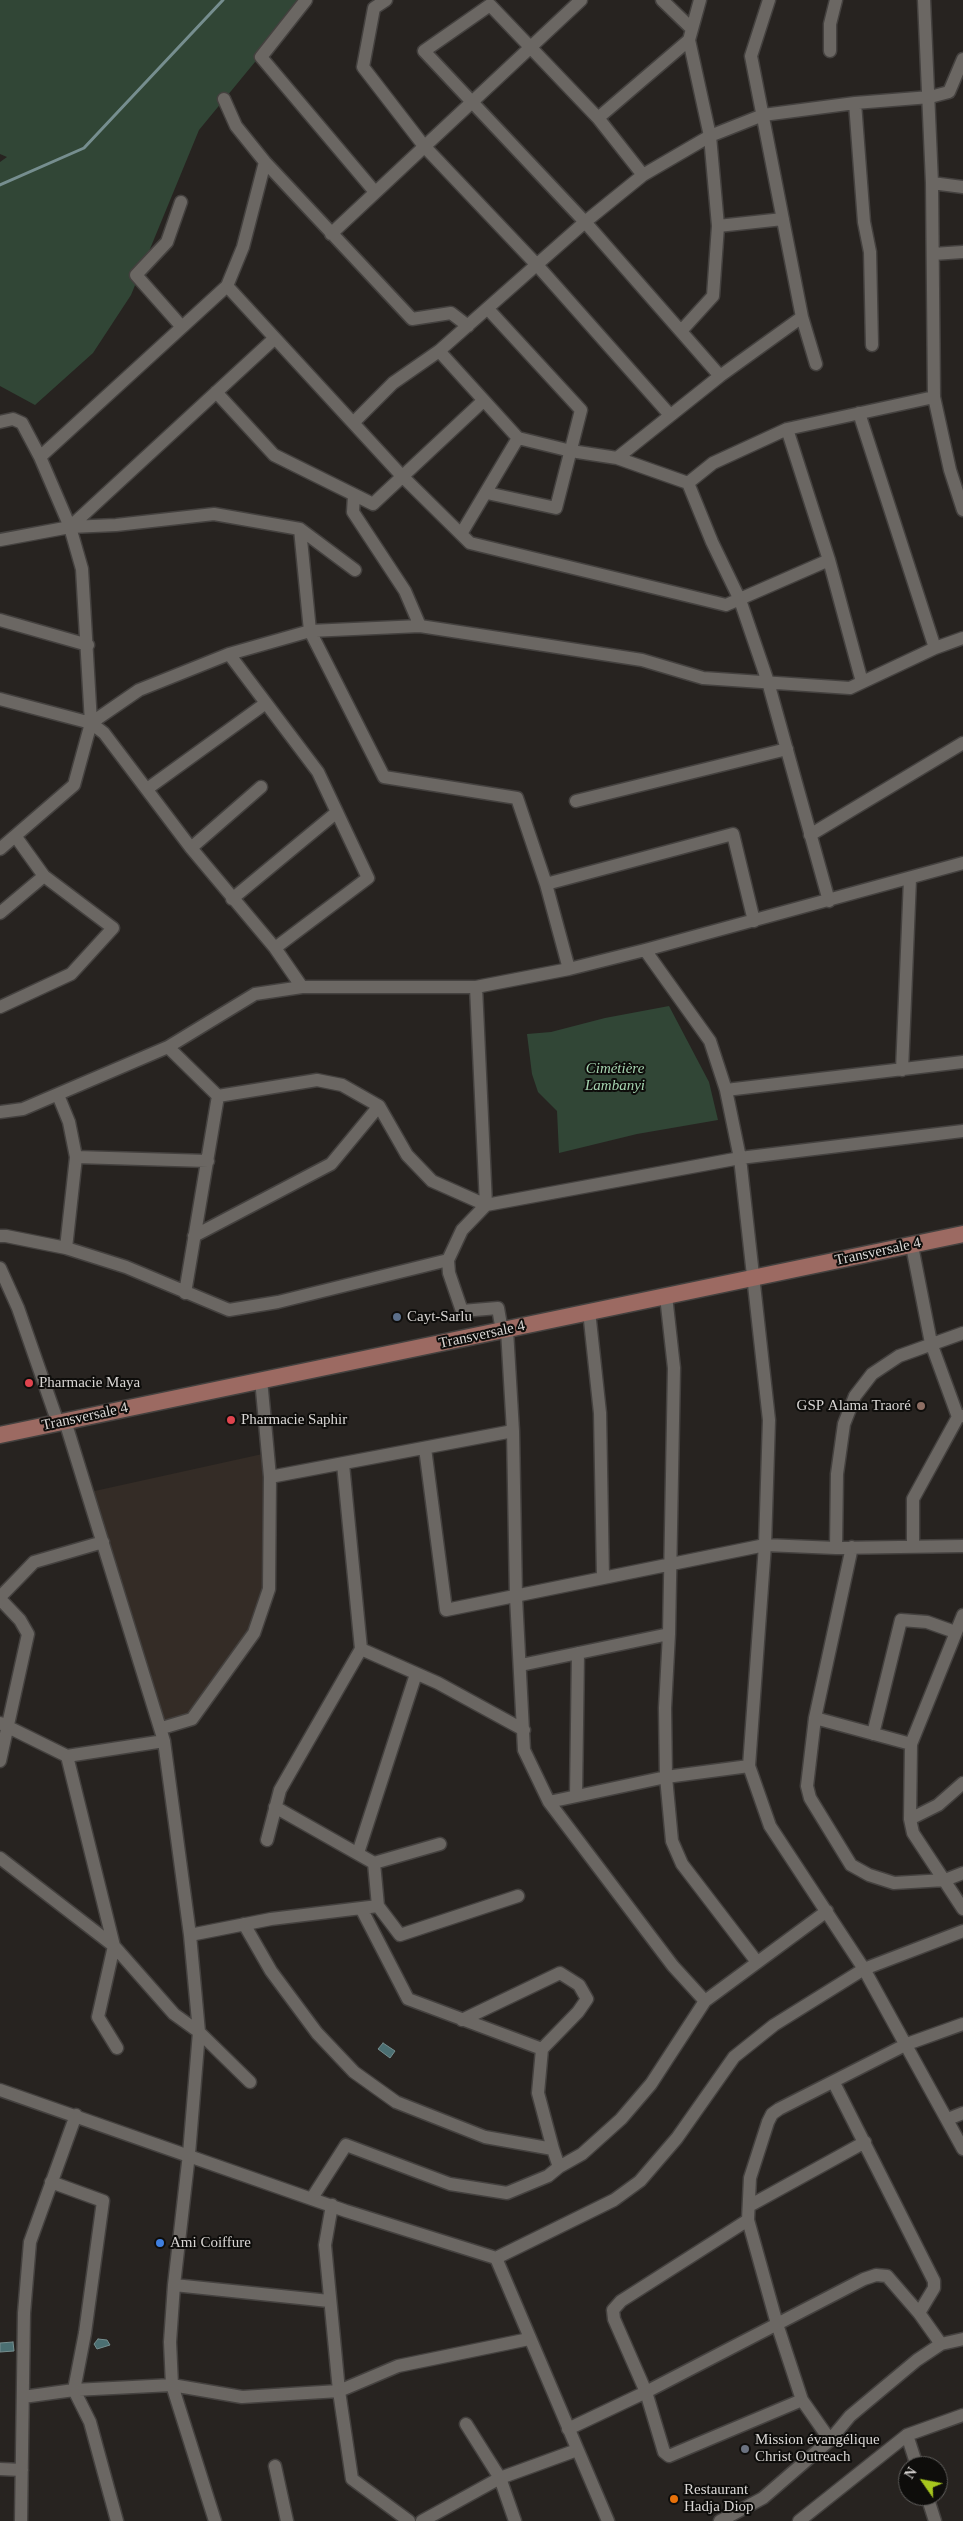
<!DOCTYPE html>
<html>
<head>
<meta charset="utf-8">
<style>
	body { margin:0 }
	#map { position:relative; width:963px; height:2521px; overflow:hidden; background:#272320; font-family:"Times New Roman",serif }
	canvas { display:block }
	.north { position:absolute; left:898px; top:2456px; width:50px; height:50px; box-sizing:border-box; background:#0e0d0b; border:1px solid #5f5d5b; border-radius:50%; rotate:303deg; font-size:14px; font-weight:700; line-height:20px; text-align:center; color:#d9d6d4 }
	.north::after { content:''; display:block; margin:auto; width:18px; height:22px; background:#a7c71e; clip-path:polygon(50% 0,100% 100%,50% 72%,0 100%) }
</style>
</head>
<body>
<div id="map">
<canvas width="963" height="2521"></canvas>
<div class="north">N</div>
</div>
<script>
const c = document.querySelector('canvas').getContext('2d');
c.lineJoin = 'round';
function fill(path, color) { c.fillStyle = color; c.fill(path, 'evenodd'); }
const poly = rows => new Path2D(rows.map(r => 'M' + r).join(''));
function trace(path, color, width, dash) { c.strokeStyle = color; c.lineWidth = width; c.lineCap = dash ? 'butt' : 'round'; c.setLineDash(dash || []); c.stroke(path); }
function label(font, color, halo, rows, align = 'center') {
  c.font = font + ' "Times New Roman",serif'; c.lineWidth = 4; c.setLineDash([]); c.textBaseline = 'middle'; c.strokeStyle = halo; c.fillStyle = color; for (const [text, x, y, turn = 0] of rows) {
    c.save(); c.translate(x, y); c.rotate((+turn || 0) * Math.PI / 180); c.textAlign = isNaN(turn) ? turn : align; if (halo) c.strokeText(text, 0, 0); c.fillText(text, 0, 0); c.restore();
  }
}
fill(poly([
	[267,1453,268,1589,249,1637,191,1713,157,1728,81,1494]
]), '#342c26');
fill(poly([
	[0,0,306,0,199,130,131,295,93,353,35,405,0,386,0,162,7,157,0,154],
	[669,1006,709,1082,718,1120,637,1134,559,1153,557,1111,538,1092,532,1074,527,1034,551,1032,605,1018]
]), '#314636');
const water = poly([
	[383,2043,395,2051,390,2058,378,2049,383,2043],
	[98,2339,107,2340,110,2345,97,2349,94,2344,98,2339],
	[13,2342,14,2351,0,2352,0,2343,13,2342]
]);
fill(water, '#4b6f72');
trace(water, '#768e8f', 1);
trace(poly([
	[0,185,84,148,223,0]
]), '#768e8f', 3);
const minor = poly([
	[306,0,261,57,375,192],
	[386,0,374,8,363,67,424,146,537,265,670,415],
	[662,0,692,29],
	[769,0,751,56,802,317,816,364],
	[924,0,932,183,934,397,950,470,963,510],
	[689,40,598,118,490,5,424,51,585,222,720,376],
	[830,51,830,24,836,0],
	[224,99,236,126,265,162,412,319,451,313,468,326],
	[855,103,864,222,870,252,872,345],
	[598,118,643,175],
	[932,183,963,187],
	[181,202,167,242,136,275,182,327],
	[718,226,783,219],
	[331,234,581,0],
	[933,254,963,252],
	[227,286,401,475,470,543,726,605,829,560],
	[682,330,713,296,718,226,710,136,689,40,700,0],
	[439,351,518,438,571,451,617,458,688,483,712,542,740,600,768,682,829,901],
	[216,392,274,455,373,504,483,401],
	[859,413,935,648],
	[0,422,13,419,22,423,40,457,70,527,82,569,91,723,104,733,191,848,275,948,302,987],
	[354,422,393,383,439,351,585,222,643,175,710,136,763,115,855,103,930,97,949,92,963,59],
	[787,429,829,560,862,682],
	[40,457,227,286,243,247,265,162],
	[617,458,720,376,802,317],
	[688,483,713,463,787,429,934,397],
	[487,493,556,508,581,410,488,309],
	[354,495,353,512,405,591,420,626],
	[70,527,275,338],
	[300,529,310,631,384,777,517,798,546,884,569,969],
	[461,534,518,438],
	[0,540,70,527,116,525,214,514,300,529,355,570],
	[0,620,88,645],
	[229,654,318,772,368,878,275,948],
	[0,699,91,723],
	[147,789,266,703],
	[576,801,787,749],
	[810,835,963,743],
	[191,848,261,787],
	[0,849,74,785,91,723,139,690,229,654,310,631,420,626,642,660,703,678,850,688,935,648,963,638],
	[546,884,733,834,754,921],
	[232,899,337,812],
	[0,913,44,876],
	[645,950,710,1041,726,1090,740,1158,769,1420,765,1545,749,1766,770,1826,864,1969,963,2149],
	[0,1007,71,974,113,928,44,876,16,837],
	[168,1047,218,1096,185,1293],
	[902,1070,910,879],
	[726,1090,963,1062],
	[58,1095,69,1122,76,1157,66,1248],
	[218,1096,317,1080,342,1085,379,1106,407,1155,432,1181,486,1205,476,987],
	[0,1112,23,1109,168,1047,255,994,302,987,476,987,569,969,645,950,963,863],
	[76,1157,208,1161],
	[0,1236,6,1236,66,1248,126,1267,229,1310,278,1302,448,1260],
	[194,1236,331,1164,379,1106],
	[912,1246,931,1343,958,1417],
	[0,1268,18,1308,58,1423],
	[666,1296,674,1368,669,1634,665,1708,666,1777,672,1841,682,1864,757,1962],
	[589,1311,600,1413,603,1578],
	[507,1330,513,1431,516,1597,524,1750,549,1802,673,1966,705,2001],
	[502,1331,498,1308,462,1311,449,1273,448,1260,462,1230,486,1205,740,1158,963,1131],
	[65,1421,164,1741,190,1935,199,2032,189,2154,174,2285,170,2342,172,2385,215,2521],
	[425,1448,446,1610,765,1545,836,1548,963,1546],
	[270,1477,513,1431],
	[913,1546,913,1499,958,1417,963,1416],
	[852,1547,815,1718,807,1786,810,1798,851,1865,869,1875,894,1883,945,1880,963,1873],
	[836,1548,837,1474,844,1424,855,1396,872,1374,899,1356,963,1333],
	[0,1597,34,1562,103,1542],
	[0,1599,20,1620,28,1634,0,1761],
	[963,1615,911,1744,910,1819,913,1833,963,1909],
	[361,1649,438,1683,524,1730],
	[521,1665,669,1634],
	[815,1718,911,1744],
	[0,1723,67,1756,164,1741],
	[162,1728,192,1719,254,1633,269,1589,270,1477,261,1379],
	[873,1734,901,1620,927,1622,955,1632],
	[67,1756,114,1946,98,2017,117,2048],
	[576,1796,578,1653],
	[549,1802,666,1777,749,1766],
	[275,1807,374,1863,440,1844],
	[910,1819,938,1805,963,1783],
	[267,1840,280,1790,361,1649,343,1464],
	[358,1853,416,1674],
	[0,1858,114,1946,174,2014,199,2032,250,2082],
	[378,1906,400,1935,518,1896],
	[361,1908,408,1999,542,2049],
	[244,1924,271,1971,317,2033,354,2072,396,2102,485,2137,553,2149,559,2167,582,2154,621,2119,651,2084,705,2001,827,1911],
	[190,1935,271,1919,378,1906,374,1863],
	[462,2020,560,1973,579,1985,587,1999,578,2012,542,2049,538,2093,553,2149],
	[834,2083,934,2281,934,2288,919,2313],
	[0,2090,346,2211,496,2258,614,2200,640,2181,677,2138,734,2057,774,2025,864,1969,963,1931],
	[948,2119,963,2113],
	[51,2182,103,2201,85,2333,74,2390,90,2422,117,2521],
	[312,2198,346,2145,450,2184,507,2193,548,2176,559,2167],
	[332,2205,325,2245,339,2391,352,2479,409,2521],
	[749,2206,865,2142],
	[748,2220,621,2301,613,2310,614,2319,646,2392,664,2452,669,2456,802,2400],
	[496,2258,608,2521],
	[174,2285,329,2301],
	[23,2397,74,2390,172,2385,242,2397,339,2391,398,2366,529,2339],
	[466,2424,500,2478,515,2521],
	[568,2429,646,2392,864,2279,876,2275,887,2276,919,2313,941,2344],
	[907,2435,917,2466],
	[830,2440,802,2400,777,2324,748,2220,750,2178,768,2122,772,2114,779,2109,907,2044,963,2024],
	[275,2466,287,2521],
	[0,2469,22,2470],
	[927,2496,935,2521],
	[21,2521,24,2313,30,2242,76,2115],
	[422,2521,500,2478,577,2450],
	[720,2521,763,2498,830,2440,850,2416,917,2360,941,2344,963,2339],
	[799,2521,907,2435,963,2415]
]);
const major = poly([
	[0,1435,963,1234]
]);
trace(minor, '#44413f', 15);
trace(major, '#44413f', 19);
trace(minor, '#6b6763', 12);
trace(major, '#9c6a62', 16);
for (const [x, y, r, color] of [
	[397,1317,5,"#5c6f8a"],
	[29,1383,5,"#e0444e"],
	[921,1406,5,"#8d6e63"],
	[231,1420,5,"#e0444e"],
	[160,2243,5,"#3f7fe0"],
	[745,2449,5,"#6b7280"],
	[674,2499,5,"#e8710a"]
]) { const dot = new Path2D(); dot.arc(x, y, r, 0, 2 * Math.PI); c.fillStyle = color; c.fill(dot); trace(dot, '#0e0d0b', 2); }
label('italic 15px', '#a5d4b0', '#0e0d0b', [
	["Cimétière",615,1069],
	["Lambanyi",615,1086]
]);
label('15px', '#d9d6d4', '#0e0d0b', [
	["Transversale 4",878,1252,-12],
	["Transversale 4",482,1335,-12],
	["Transversale 4",85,1417,-12]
]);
label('15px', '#d9d6d4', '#0e0d0b', [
	["Cayt-Sarlu",407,1317],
	["Pharmacie Maya",39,1383],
	["GSP Alama Traoré",911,1406,"right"],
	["Pharmacie Saphir",241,1420],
	["Ami Coiffure",170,2243],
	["Mission évangélique",755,2440],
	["Christ Outreach",755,2457],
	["Restaurant",684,2490],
	["Hadja Diop",684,2507]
], 'left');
</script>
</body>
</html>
